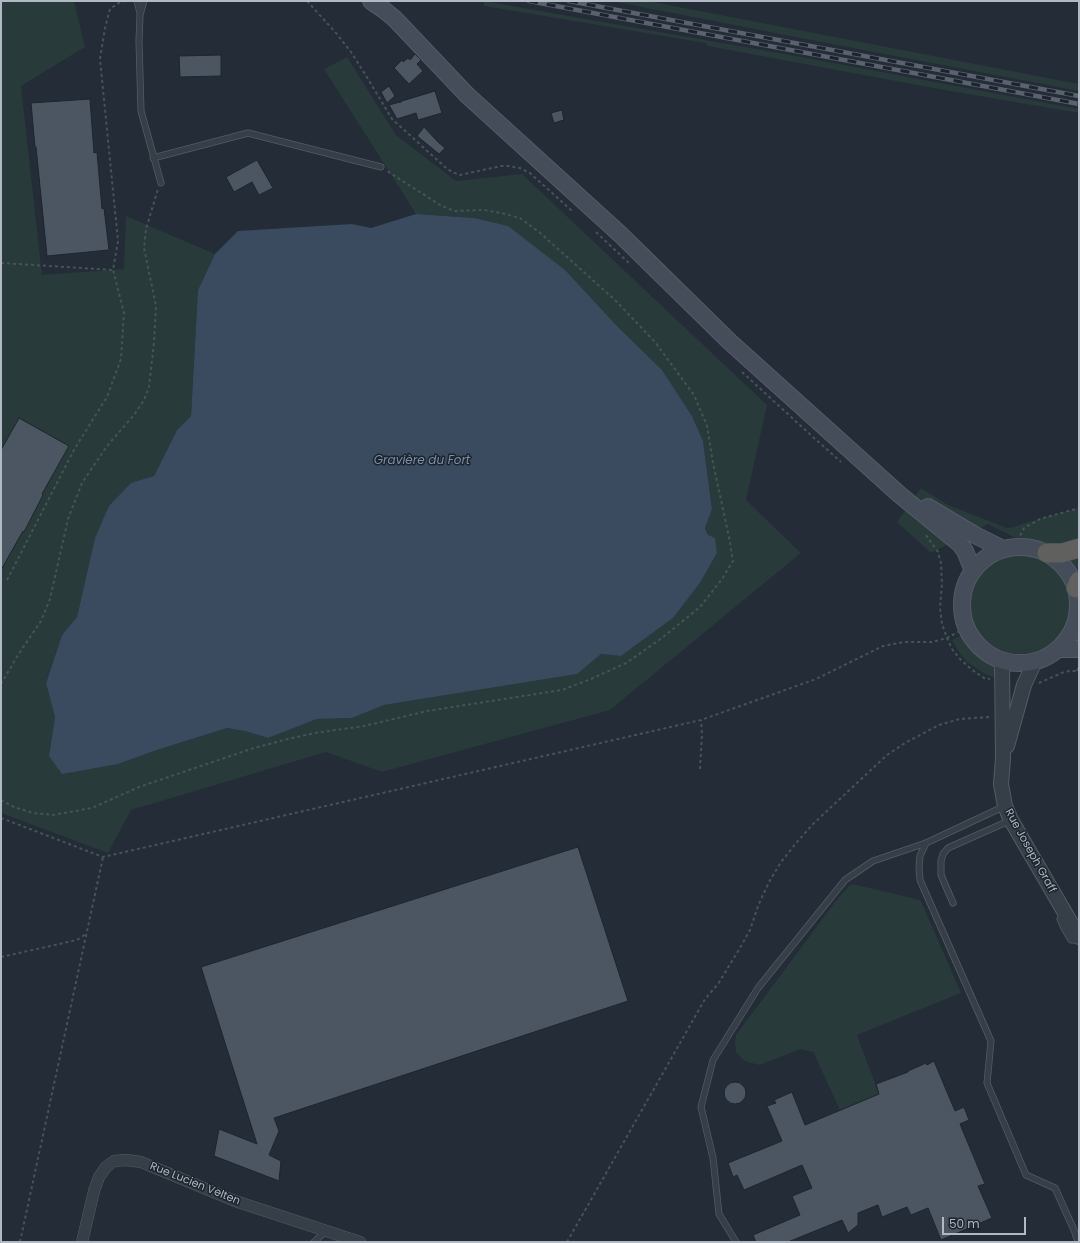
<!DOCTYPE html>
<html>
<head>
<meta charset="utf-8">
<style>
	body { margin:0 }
	#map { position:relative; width:1080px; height:1243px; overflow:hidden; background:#232c37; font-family:Poppins,sans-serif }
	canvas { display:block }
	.frame { position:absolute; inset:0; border:2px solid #b1b9c4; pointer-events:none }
	.scale { position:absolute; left:942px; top:1217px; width:84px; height:18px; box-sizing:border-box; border:2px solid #b1b9c4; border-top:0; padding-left:5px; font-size:12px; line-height:14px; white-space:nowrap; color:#b1b9c4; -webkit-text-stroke:3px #1c232c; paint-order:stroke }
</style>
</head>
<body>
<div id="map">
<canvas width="1080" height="1243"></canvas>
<div class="frame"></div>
<div class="scale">50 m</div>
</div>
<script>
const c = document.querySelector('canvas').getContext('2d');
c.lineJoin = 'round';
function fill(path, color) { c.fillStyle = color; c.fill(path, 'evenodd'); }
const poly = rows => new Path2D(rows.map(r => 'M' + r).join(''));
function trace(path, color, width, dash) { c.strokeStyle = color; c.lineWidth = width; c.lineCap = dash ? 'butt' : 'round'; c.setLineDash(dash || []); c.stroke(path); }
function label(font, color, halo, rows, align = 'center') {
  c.font = font + ' Poppins,sans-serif'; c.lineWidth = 3; c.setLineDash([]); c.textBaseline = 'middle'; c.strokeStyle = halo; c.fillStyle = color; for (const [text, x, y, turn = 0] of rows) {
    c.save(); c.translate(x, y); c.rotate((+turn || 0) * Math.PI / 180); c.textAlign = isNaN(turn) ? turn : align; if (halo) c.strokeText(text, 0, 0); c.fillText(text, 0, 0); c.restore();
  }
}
fill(poly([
	[1,1,74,1,85,47,21,86,42,275,124,269,126,216,215,254,198,290,191,416,177,430,154,476,131,484,95,538,77,617,62,635,46,682,55,717,49,756,118,764,157,750,227,728,245,731,268,738,317,719,352,718,384,705,576,674,601,654,621,656,673,618,700,583,717,553,705,528,712,509,703,441,692,416,662,370,615,324,474,218,416,214,324,69,347,57,396,135,456,181,522,174,767,405,746,500,801,553,610,710,382,772,326,752,131,810,108,853,1,813],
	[484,1,796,56,1079,109,1079,113,944,90,708,46,705,43,484,6],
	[611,1,648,1,1079,84,1079,91,816,41],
	[921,488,948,505,1007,528,1014,527,1022,524,1079,508,1079,586,1067,564,988,524,931,553,897,522],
	'970 604a50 50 0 1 1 100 0a50 50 0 1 1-100 0Z',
	[964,634,968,643,977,651,992,664,997,672,997,676,993,677,985,674,967,662,957,649,952,640],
	[853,884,916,899,921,901,961,993,857,1035,879,1094,840,1110,813,1052,800,1049,760,1065,751,1063,743,1060,736,1052,735,1043,736,1035,838,898,849,886]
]), '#283a3a');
fill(poly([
	[416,214,474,218,508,226,565,270,615,324,662,370,692,416,703,441,712,509,705,528,708,535,715,538,717,553,700,583,673,618,621,656,601,654,577,674,384,705,352,718,317,719,268,738,245,731,227,728,157,750,118,764,62,774,49,756,55,717,46,683,62,635,77,617,95,538,109,506,131,483,154,476,177,430,191,416,198,290,215,254,238,231,352,224,371,228]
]), '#3a4a5f');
const building = poly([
	[415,54,421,60,417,64,423,71,409,84,394,68,402,60,403,62,408,58,410,60,415,54],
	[221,55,221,76,180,77,179,56,221,55],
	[389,86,395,96,387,103,381,92,389,86],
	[435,91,442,113,418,120,416,113,397,119,389,105,400,102,400,103,402,101,435,91],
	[90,99,94,153,97,152,102,209,104,208,109,250,47,256,36,147,35,147,31,103,90,99],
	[562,110,564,120,554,123,551,113,562,110],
	[424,127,438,142,445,148,439,154,417,136,424,127],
	[257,160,273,188,259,195,252,182,234,192,226,177,257,160],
	[19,418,69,446,42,494,43,495,24,532,23,531,1,570,1,450,19,418],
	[578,847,628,1001,274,1118,279,1131,269,1155,281,1161,279,1181,214,1156,219,1129,257,1144,201,967,578,847],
	[934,1061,955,1111,964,1107,969,1120,960,1124,985,1184,978,1186,992,1218,941,1240,928,1208,911,1215,907,1207,882,1217,878,1205,858,1213,858,1225,848,1233,842,1220,788,1242,756,1242,753,1235,800,1215,792,1196,812,1188,802,1165,744,1190,737,1175,733,1177,728,1163,782,1141,767,1106,776,1103,774,1100,792,1092,805,1125,879,1094,876,1084,908,1072,908,1071,926,1063,927,1065,934,1061],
	'724 1093a11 11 0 1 1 22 0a11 11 0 1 1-22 0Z'
]);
fill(building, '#4b5662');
trace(building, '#1e252e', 1);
const service = poly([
	[137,1,140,13],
	[144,1,140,15,139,41,141,111,161,183],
	[153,158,248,133,381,167],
	[926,843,920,856,919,867,920,880,991,1041,987,1083,1026,1175,1055,1188,1074,1230,1078,1242],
	[953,903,941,875,941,861,943,854,948,848,1011,820],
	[1063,914,1060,919,1065,930,1071,940,1079,940],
	[314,1242,326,1231],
	[736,1242,719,1214,713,1158,701,1107,713,1060,758,988,845,880,873,861,926,843,1005,806]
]);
const minor = poly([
	[82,1242,94,1191,99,1177,106,1167,114,1161,126,1160,141,1162,235,1201,360,1242]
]);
const tertiary = poly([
	[1002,660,1003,759,1001,784,1005,806,1011,820,1079,937],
	[1007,746,1024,685,1035,661]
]);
const secondary = poly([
	[371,1,384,10,395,19,467,95,621,235,730,342,900,495,960,544,965,551,973,571],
	[928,507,975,535,1003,549],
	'962 605a58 58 0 1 1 116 0a58 58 0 1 1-116 0Z',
	[1058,649,1079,649]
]);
const trunk = poly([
	[1047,553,1062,553,1079,548],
	[1076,588,1079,581]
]);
trace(service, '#545c65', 7);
trace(minor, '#545c65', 12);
trace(tertiary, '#545c65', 16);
trace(secondary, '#545c65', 18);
trace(trunk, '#414952', 20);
trace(poly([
	[307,1,336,33,351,52,365,74,392,119,445,167,452,172,460,175,501,166,509,166,520,168,530,173,572,211],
	[596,232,631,265],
	[1,263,113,270],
	[742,372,814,438,841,462],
	[926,535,938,552,941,563,942,584,940,608,942,624,947,638,952,649,960,659,971,669,984,678,990,679],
	[1018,547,1018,540,1024,528,1040,519,1079,508],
	[7,580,75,448,107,397,121,359,124,313,113,270,118,241,100,59,105,28,110,9,120,2,126,1],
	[1077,671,1079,666],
	[1039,683,1064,672,1070,671,1079,671],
	[1,684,18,655,41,621,50,599,68,519,82,483,107,446,134,415,144,400,149,387,154,343,156,306,144,248,146,229,158,189],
	[700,769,702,734,701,720],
	[1,800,14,807,33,813,53,815,92,808,139,787,254,748,288,739,315,733,364,726,427,711,562,690,591,679,626,663,662,638,700,607,722,579,733,561,729,537,713,463,707,426,694,395,655,342,615,300,539,232,520,218,501,213,484,210,454,211,440,205,387,171],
	[1,818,103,857,701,720,816,679,883,646,904,642,932,642,947,638,967,627],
	[1,957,77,940,87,933],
	[20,1242,103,857],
	[567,1242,705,999,718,984,740,948,750,930,758,906,769,882,781,862,797,842,813,824,887,755,905,743,939,725,960,719,990,717]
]), '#455557', 2, [3, 3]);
trace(service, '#363e47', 5.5);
trace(minor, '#363e47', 11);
trace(tertiary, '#363e47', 14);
trace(secondary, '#454d5a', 16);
trace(trunk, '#60605e', 19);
const rail = poly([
	[529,1,1079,104],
	[569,1,1079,96]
]);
trace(rail, '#59626e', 4.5);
trace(rail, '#1c232c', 3, [9]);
label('11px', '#b1b9c4', '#1c232c', [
	["Rue Joseph Graff",1030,851,61],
	["Rue Lucien Velten",195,1184,22]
]);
label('italic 12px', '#7c90aa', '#1c232c', [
	["Gravière du Fort",422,461]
]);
</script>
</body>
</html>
